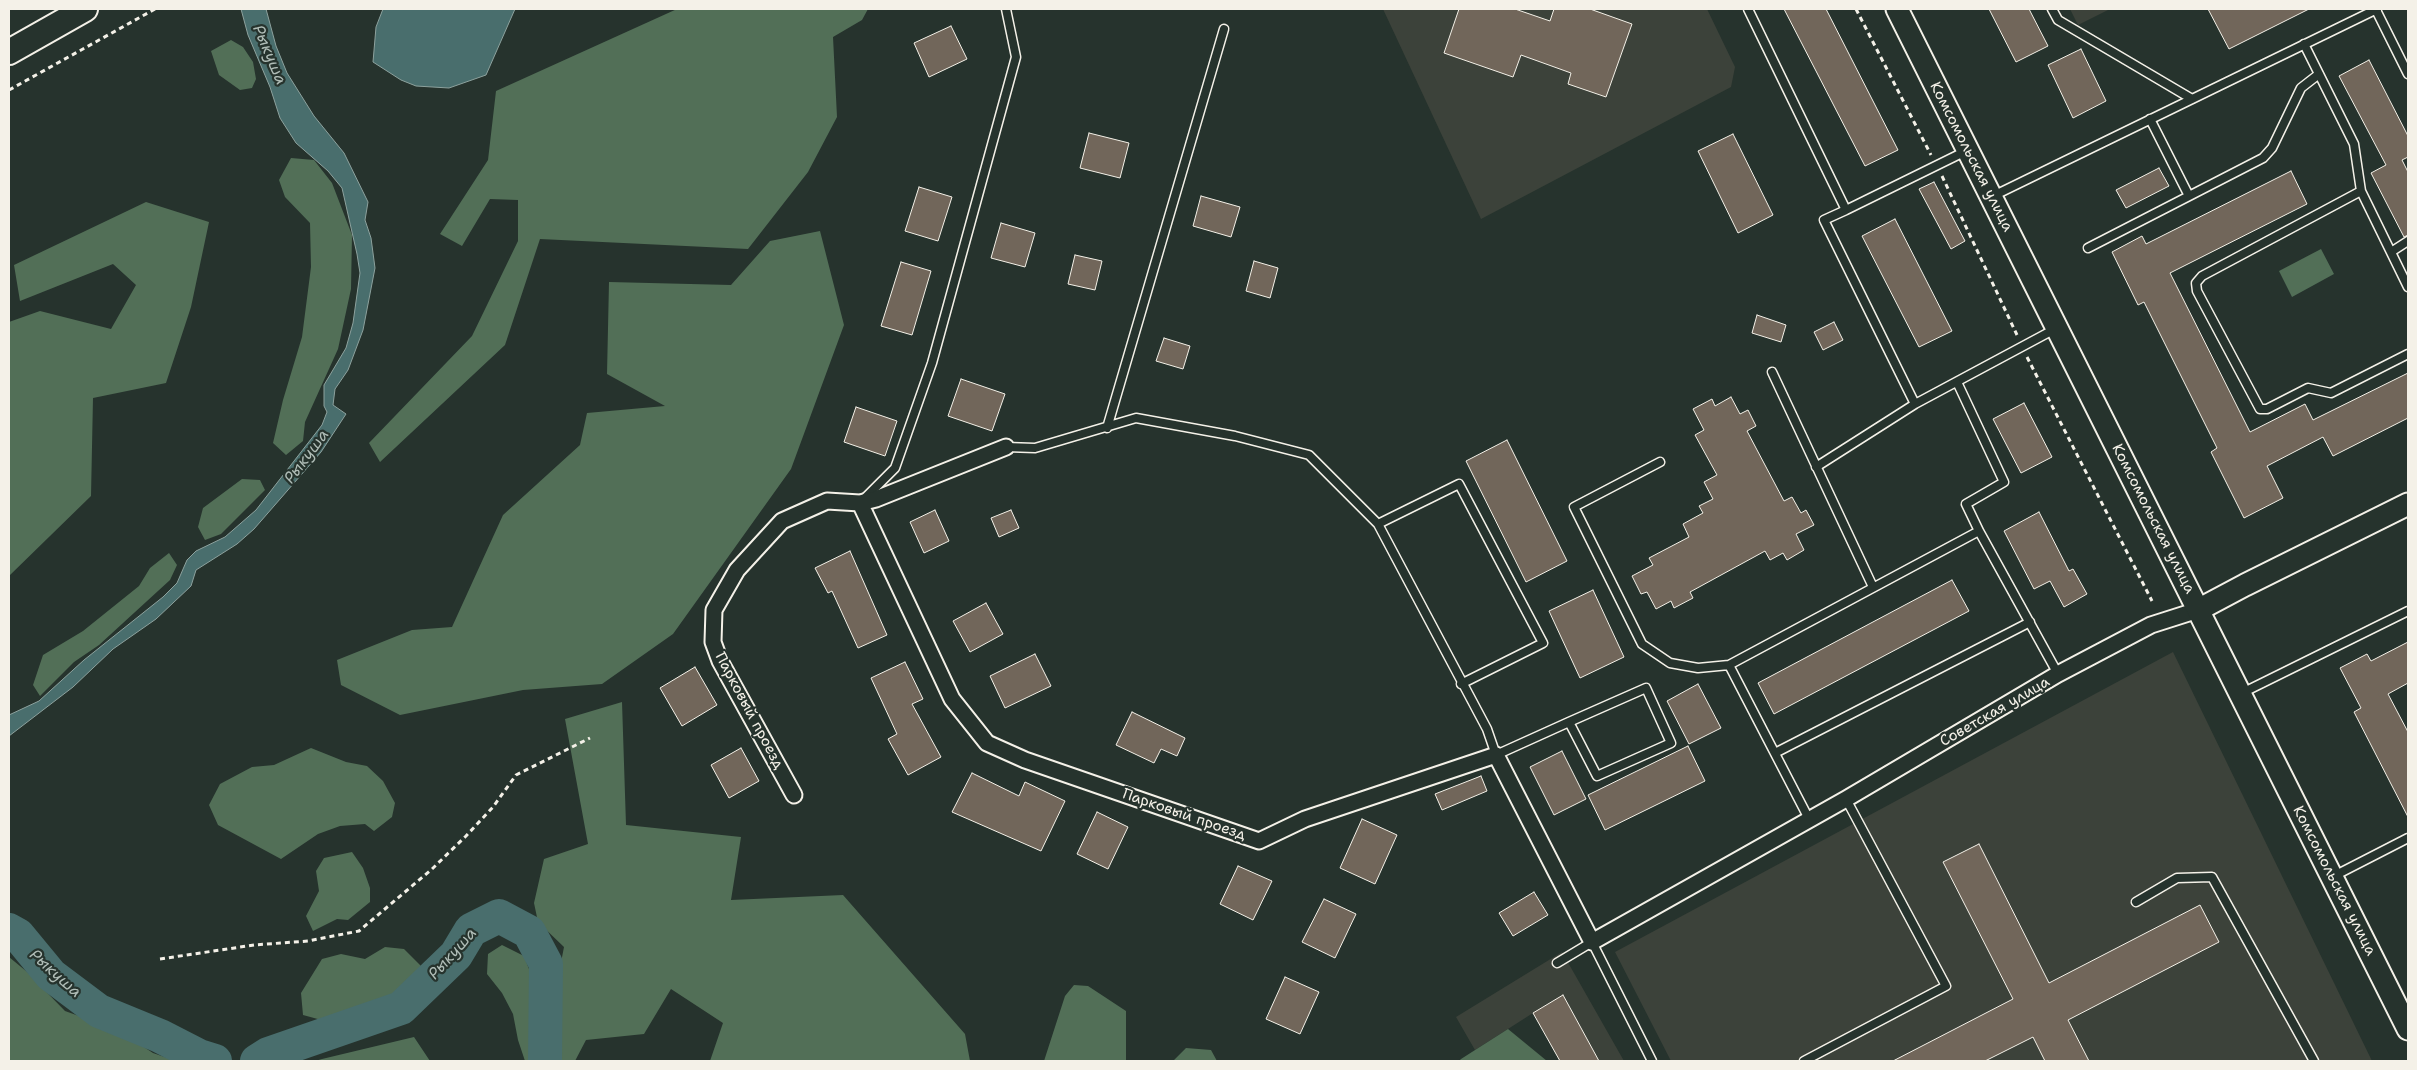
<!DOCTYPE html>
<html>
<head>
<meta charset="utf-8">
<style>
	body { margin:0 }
	#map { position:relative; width:2417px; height:1070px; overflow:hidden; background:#26332d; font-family:"Shantell Sans",sans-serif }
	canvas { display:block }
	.frame { position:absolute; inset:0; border:10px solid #f4f1e8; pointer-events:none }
</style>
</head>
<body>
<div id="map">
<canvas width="2417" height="1070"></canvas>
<div class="frame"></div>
</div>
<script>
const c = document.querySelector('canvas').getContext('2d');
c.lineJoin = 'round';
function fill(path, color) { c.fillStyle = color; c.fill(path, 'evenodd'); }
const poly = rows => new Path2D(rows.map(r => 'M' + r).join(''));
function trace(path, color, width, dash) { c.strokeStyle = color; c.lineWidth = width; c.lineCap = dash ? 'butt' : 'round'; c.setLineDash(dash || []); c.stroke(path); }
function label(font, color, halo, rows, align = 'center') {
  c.font = font + ' "Shantell Sans",sans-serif'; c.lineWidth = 4.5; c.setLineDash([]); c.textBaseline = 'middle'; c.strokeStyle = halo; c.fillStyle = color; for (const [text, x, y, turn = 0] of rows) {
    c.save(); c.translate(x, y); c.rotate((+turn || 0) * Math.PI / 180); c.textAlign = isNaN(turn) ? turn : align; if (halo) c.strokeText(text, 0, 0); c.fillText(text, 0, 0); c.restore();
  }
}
fill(poly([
	[1383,9,1707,9,1735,67,1731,87,1481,219],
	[2070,9,2110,9,2078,25],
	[2173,652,2372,1061,1671,1061,1615,952],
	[1562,952,1624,1061,1560,1061,1533,1013,1475,1050,1456,1017]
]), '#3c423a');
fill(poly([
	[677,9,868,9,862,20,833,37,837,117,808,172,748,249,540,239,505,345,380,462,369,443,472,336,518,241,518,200,490,199,462,246,440,234,488,160,496,91],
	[231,40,243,47,253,62,256,79,252,88,240,90,219,75,211,51],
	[291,158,314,160,332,183,352,235,351,289,338,349,305,422,303,441,286,455,273,443,283,400,302,337,311,267,310,223,285,197,279,180],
	[146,202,209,222,191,307,166,383,93,398,91,496,9,576,9,322,40,311,111,329,136,285,113,264,20,301,14,265],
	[820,231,844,325,791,469,673,634,602,684,523,690,400,715,341,685,337,660,412,630,452,627,503,515,580,445,587,413,665,406,607,374,609,282,731,285,770,241],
	[2321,249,2334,274,2292,297,2279,271],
	[242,479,260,480,265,490,221,534,205,540,198,527,203,508],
	[169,553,177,565,170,580,99,645,74,662,40,696,33,685,43,655,83,631,139,586,150,568],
	[622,702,626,825,741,837,731,900,843,895,965,1034,970,1061,710,1061,723,1023,671,989,644,1034,586,1040,575,1061,556,1061,555,993,564,947,538,922,534,903,544,859,588,844,565,719],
	[311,748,346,762,367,766,383,781,395,803,392,817,374,831,365,824,340,826,318,834,281,859,218,825,209,805,220,784,252,767,274,765],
	[352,852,363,868,370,888,370,902,348,920,337,919,313,931,306,916,319,891,316,871,324,858],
	[502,945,524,956,536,987,534,1033,537,1057,532,1061,525,1061,518,1040,513,1014,502,993,487,974,488,954],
	[385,947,404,949,422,967,408,986,380,1001,351,1009,325,1021,303,1015,301,993,322,959,341,954,365,959],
	[9,957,26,971,65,1011,118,1030,153,1053,176,1061,9,1061],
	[1074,985,1088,986,1126,1011,1126,1061,1044,1061,1065,996],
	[1508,1029,1547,1061,1459,1061,1461,1059],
	[414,1037,430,1061,315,1061,322,1059],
	[1186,1048,1211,1050,1217,1061,1173,1061]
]), '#526f57');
const water = poly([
	[241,9,266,9,276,46,287,73,314,116,344,153,368,202,365,220,371,238,375,268,363,330,348,370,335,389,333,405,346,414,321,452,254,529,237,544,196,570,191,586,156,619,113,649,73,687,9,736,9,715,39,701,84,660,163,597,177,583,187,560,196,551,225,537,256,510,322,425,327,412,324,406,324,385,346,348,353,323,360,273,357,254,342,188,328,171,296,143,280,118,270,87,248,35,241,9],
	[383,9,515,9,486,75,449,88,416,86,401,80,373,62,376,27,383,9]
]);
fill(water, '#496e6d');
trace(water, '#8da29e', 1);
trace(poly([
	[9,930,18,935,51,975,99,1011,160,1036,199,1056,215,1061],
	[257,1061,268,1054,401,1008,456,955,471,930,499,916,529,932,546,964,545,1061]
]), '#496e6d', 34);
const building = poly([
	[1459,9,1515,9,1550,21,1554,9,1590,9,1632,24,1606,97,1568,84,1571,73,1521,55,1513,77,1444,53,1459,9],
	[1784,9,1826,9,1898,150,1865,166,1784,9],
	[1989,9,2029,9,2048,46,2016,62,1989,9],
	[2208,9,2309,9,2229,49,2208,9],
	[951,26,967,59,929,77,914,43,951,26],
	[2081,49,2106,101,2073,118,2048,65,2081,49],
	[2369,60,2408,136,2408,157,2402,160,2408,172,2408,235,2404,237,2371,173,2386,165,2339,76,2369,60],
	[1089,133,1129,143,1120,178,1080,168,1089,133],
	[1733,134,1773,215,1738,233,1698,151,1733,134],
	[2159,168,2169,186,2126,208,2116,190,2159,168],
	[2291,171,2307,204,2170,273,2250,432,2305,404,2313,420,2408,373,2408,418,2333,456,2323,437,2267,466,2283,498,2244,518,2211,452,2217,448,2144,302,2138,305,2112,252,2142,236,2146,244,2291,171],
	[1934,182,1965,241,1951,249,1919,189,1934,182],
	[919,187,952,197,938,241,905,231,919,187],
	[1201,196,1240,207,1231,237,1193,226,1201,196],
	[1895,219,1952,331,1919,347,1862,236,1895,219],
	[1001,223,1035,233,1025,267,991,258,1001,223],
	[1075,255,1102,261,1095,290,1068,284,1075,255],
	[1254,261,1278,268,1270,298,1246,291,1254,261],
	[901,262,931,271,912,335,881,326,901,262],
	[1757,315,1786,325,1781,342,1752,333,1757,315],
	[1834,322,1843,340,1823,350,1814,332,1834,322],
	[1164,338,1190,346,1183,369,1156,361,1164,338],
	[961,379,1005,394,992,431,948,416,961,379],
	[1731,397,1740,414,1748,410,1756,426,1747,431,1784,501,1792,497,1801,513,1806,510,1814,525,1796,534,1804,550,1787,560,1783,553,1770,560,1765,551,1690,592,1693,598,1674,608,1671,601,1656,609,1647,592,1641,594,1632,576,1653,565,1649,558,1689,537,1683,524,1703,513,1699,506,1713,499,1704,482,1717,475,1695,435,1704,430,1693,409,1712,399,1715,406,1731,397],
	[2024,403,2052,457,2021,473,1993,419,2024,403],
	[856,407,897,421,885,456,844,442,856,407],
	[1507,440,1567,561,1526,582,1466,461,1507,440],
	[935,510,949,541,924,553,910,522,935,510],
	[1011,510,1019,528,999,537,991,518,1011,510],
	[2039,512,2069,571,2073,569,2087,594,2064,607,2050,581,2034,589,2004,531,2039,512],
	[850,551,887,635,858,648,832,591,828,593,815,568,850,551],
	[1952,580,1969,611,1774,714,1758,683,1952,580],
	[1593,590,1624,657,1580,678,1549,611,1593,590],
	[986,603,1003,634,970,652,953,621,986,603],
	[2408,642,2408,683,2388,694,2408,732,2408,817,2354,712,2361,708,2340,668,2367,654,2371,661,2408,642],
	[1035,654,1051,686,1005,708,990,676,1035,654],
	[905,662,923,699,912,704,941,757,908,775,888,739,897,734,871,678,905,662],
	[695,667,717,705,682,726,660,688,695,667],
	[1698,684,1721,728,1689,744,1667,701,1698,684],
	[1132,712,1185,738,1177,756,1161,749,1154,763,1116,745,1132,712],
	[1688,746,1705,781,1605,830,1588,795,1688,746],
	[741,748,759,781,729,798,711,765,741,748],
	[1562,751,1586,799,1554,815,1530,767,1562,751],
	[972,773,1019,796,1025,782,1065,801,1041,851,952,812,972,773],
	[1481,776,1487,791,1442,810,1435,794,1481,776],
	[1097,812,1128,827,1108,869,1077,854,1097,812],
	[1362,819,1397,835,1375,884,1340,868,1362,819],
	[1979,844,2049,983,2200,905,2219,942,2068,1020,2089,1061,2045,1061,2033,1037,1985,1061,1893,1061,2013,999,1943,862,1979,844],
	[1238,866,1272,881,1253,920,1220,904,1238,866],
	[1534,892,1548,915,1513,936,1499,913,1534,892],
	[1324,899,1356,914,1335,958,1302,942,1324,899],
	[1285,977,1319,992,1300,1034,1266,1019,1285,977],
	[1563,995,1599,1061,1560,1061,1533,1013,1563,995]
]);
fill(building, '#71665a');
trace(building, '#f4f1e8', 1);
const lane = poly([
	[1748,9,1846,210,1824,220,1915,404,2055,329],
	[2052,9,2058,20,2192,99],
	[2376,10,2408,74],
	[2304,44,2354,144,2361,191,2408,287],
	[2150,119,2189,196],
	[2361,191,2202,276,2196,283,2197,291,2260,409,2267,409,2308,388,2331,393,2408,354],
	[1993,196,2377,9],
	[1846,210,1966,151],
	[2088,248,2263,158,2272,148,2301,88,2319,74],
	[2391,252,2408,241],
	[1772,372,1873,587],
	[1107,428,1224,29],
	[1006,447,1035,448,1136,418,1235,436,1309,455,1378,524,1487,729,1496,755,1569,722,1646,688,1671,743,1597,776,1569,722],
	[1660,462,1574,507,1642,644,1670,663,1698,668,1729,665],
	[1816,467,1915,404],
	[863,500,895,468,932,363,1016,57,1006,9],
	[1378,524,1459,484,1543,643,1461,684],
	[1979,531,2058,674],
	[2242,693,2408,611],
	[1775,753,2030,622],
	[1809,819,1729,665,1979,531,1966,504,2004,482,1957,382],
	[2332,877,2408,838],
	[2136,902,2177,878,2212,877,2314,1061],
	[1557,963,1592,942,1652,1061],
	[1804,1061,1946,986,1846,799]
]);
const street = poly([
	[860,503,876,499,1006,447],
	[794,795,720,661,713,642,714,610,737,570,782,521,827,501,860,503,952,699,987,743,1025,760,1259,841,1305,819,1496,755,1592,942,1846,799,2058,674,2151,625,2198,610]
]);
const secondary = poly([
	[1897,9,2408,1029],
	[2198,610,2245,585,2408,504]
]);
const primary = poly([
	[9,52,85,9]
]);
trace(lane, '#f4f1e8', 11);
trace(street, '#f4f1e8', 19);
trace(secondary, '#f4f1e8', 25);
trace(primary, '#f4f1e8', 28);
trace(poly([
	[1856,9,1931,155],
	[9,90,155,9],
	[1942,176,2017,335],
	[2027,357,2152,601],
	[160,959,254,945,308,941,359,931,432,869,466,836,493,807,516,775,590,738]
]), '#f4f1e8', 3, [5, 4]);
trace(lane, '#26332d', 8);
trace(street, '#26332d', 15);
trace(secondary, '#26332d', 21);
trace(primary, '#26332d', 24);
label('15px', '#f4f1e8', '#26332d', [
	["Комсомольская улица",1971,157,63],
	["Комсомольская улица",2153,519,63],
	["Парковый проезд",749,711,62],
	["Советская улица",1995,712,-30],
	["Парковый проезд",1184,815,19],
	["Комсомольская улица",2334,881,63]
]);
label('italic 16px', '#b0bdb7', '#26332d', [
	["Рыкуша",269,55,67],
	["Рыкуша",307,457,-53],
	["Рыкуша",453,954,-48],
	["Рыкуша",55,974,42]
]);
</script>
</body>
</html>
